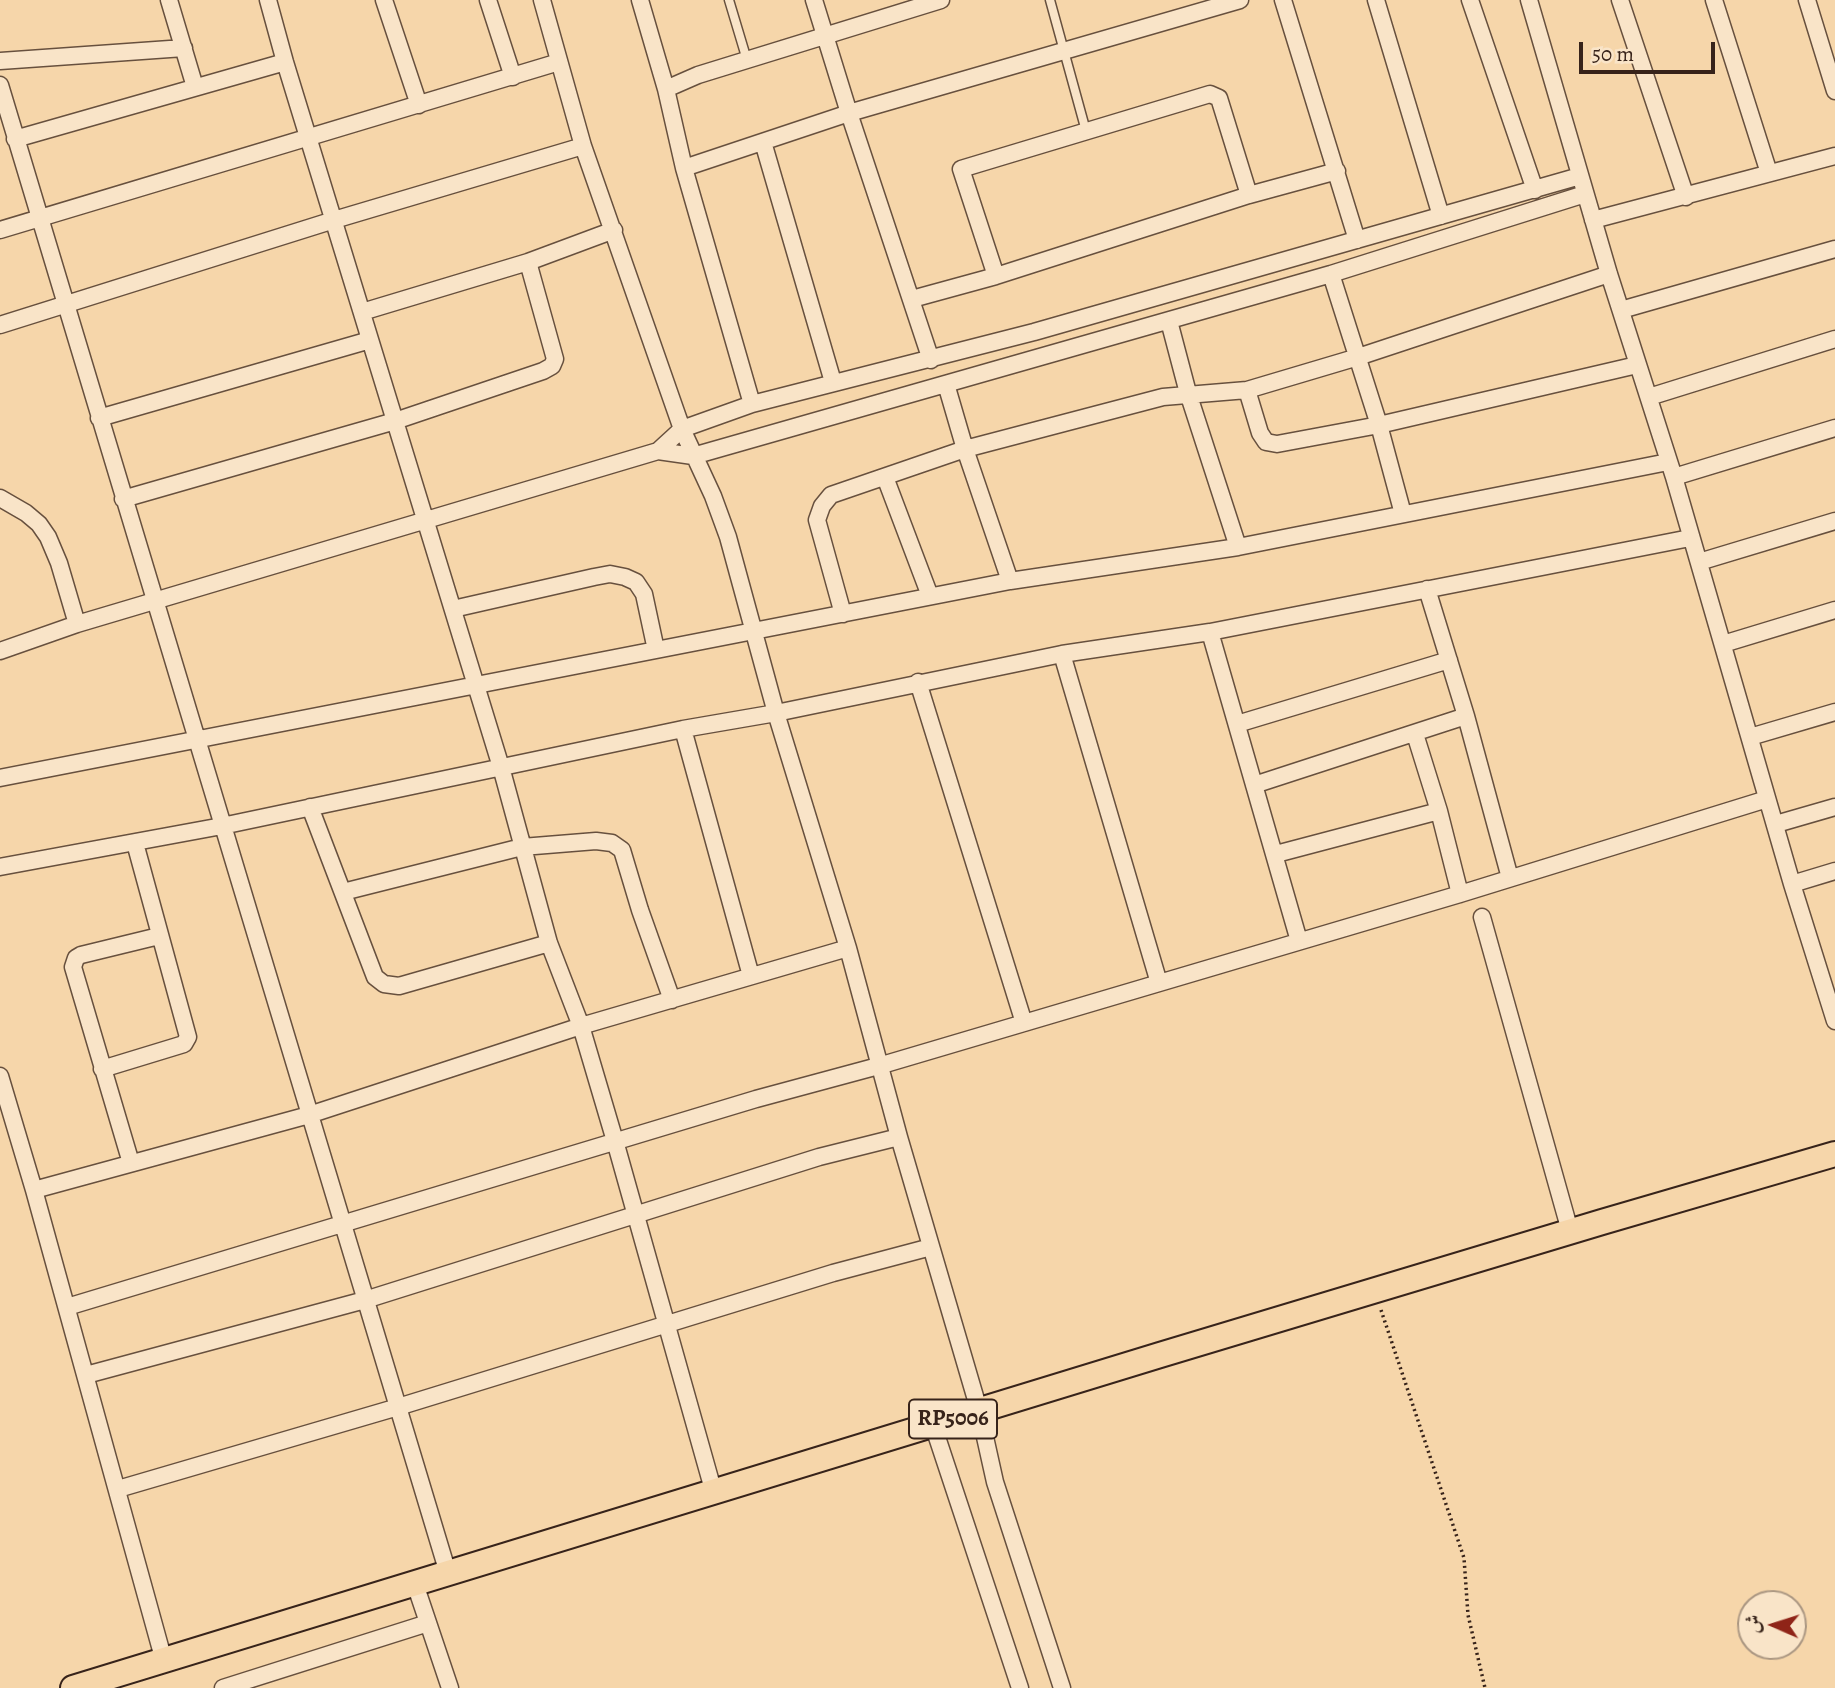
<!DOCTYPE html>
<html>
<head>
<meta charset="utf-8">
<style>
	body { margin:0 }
	#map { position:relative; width:1835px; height:1688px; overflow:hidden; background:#f6d6aa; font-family:Alegreya,Amiri,serif }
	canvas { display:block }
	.north { position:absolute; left:1737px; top:1590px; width:70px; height:70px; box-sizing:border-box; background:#f9e4c8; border:2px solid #ab9782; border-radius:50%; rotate:273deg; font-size:19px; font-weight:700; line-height:28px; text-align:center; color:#37231a }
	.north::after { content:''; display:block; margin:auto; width:24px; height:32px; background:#8f2418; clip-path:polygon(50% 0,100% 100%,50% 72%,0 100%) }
	.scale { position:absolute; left:1579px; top:42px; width:136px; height:32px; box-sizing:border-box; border:4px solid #37231a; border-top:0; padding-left:9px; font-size:21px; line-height:24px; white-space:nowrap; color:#37231a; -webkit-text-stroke:5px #f9e4c8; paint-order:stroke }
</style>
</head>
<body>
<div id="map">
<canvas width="1835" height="1688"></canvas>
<div class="north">ش</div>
<div class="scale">50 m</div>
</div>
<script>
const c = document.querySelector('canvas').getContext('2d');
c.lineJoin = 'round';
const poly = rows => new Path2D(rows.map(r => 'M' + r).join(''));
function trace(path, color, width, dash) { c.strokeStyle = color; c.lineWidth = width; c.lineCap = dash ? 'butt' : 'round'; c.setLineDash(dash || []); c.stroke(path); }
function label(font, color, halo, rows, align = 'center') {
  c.font = font + ' Alegreya,serif'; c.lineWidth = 7; c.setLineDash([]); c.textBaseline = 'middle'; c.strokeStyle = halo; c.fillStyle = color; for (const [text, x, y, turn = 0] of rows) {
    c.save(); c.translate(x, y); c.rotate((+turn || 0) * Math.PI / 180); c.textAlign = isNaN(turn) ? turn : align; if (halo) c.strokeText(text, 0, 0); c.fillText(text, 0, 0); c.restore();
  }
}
const lane = poly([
	[729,0,747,60],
	[1050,0,1086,131]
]);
const street = poly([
	[169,0,195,87],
	[268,0,285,62,501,767,549,943,581,1026,615,1141,714,1493],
	[384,0,419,105],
	[488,0,513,77],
	[542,0,583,146,682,429,713,496,728,537,776,713,848,948,899,1137,979,1410,995,1482,1062,1688],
	[640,0,666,89,684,168,752,404],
	[814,0,849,113,931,360],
	[1283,0,1357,240],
	[1376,0,1441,216],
	[1470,0,1535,190],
	[1529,0,1609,274,1674,477,1792,884,1835,1021],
	[1620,0,1686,197],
	[1714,0,1769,173],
	[1807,0,1835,91],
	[0,61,184,48],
	[0,85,448,1573],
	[666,89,698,75,941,0],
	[15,139,285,62],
	[763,142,833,382],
	[684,168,849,113,1240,0],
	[1593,220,1835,156],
	[0,230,559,62],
	[1331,274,1379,425,1403,514],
	[996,276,961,169,1210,94,1219,98,1249,195],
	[912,299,996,276,1249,195,1337,171],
	[1621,310,1835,249],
	[362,312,528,262,614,230],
	[1169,321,1188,393,1238,547],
	[0,325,334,220,583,146],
	[946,384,965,449,1010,581],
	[1247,390,1260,433,1266,442,1277,444,1379,425,1637,365],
	[1649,397,1835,339],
	[99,418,370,340],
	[658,451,682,429,752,404,1034,332,1580,176],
	[885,477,930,596],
	[1674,477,1835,428],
	[0,498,26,513,39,524,48,537,59,563,77,624],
	[123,499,395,421,543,371,552,366,555,359,528,262],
	[1699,562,1835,521],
	[1427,589,1466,716,1510,878],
	[453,609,594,577,610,574,625,577,636,582,644,594,656,650],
	[843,614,817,520,822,506,831,495,965,449,1163,397,1247,390,1358,357,1609,274],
	[1210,632,1299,941],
	[1723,644,1835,610],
	[0,651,77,624,658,451,693,456,1331,274,1585,194],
	[1062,654,1159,983],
	[918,682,1024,1023],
	[1237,724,1449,660],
	[683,729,751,976],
	[1415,734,1439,811,1460,894],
	[1750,737,1835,712],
	[0,778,1010,581,1238,547,1668,462],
	[1254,785,1466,716],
	[310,807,375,977,384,984,399,986,549,943],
	[1776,824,1835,807],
	[1276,854,1439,811],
	[0,867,222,826,683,729,776,713,1062,654,1210,632,1690,538],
	[1792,884,1835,871],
	[343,892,522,847,596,841,612,843,622,850,640,910,672,1000],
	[1482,917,1570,1231],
	[102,1069,184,1044,188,1037,135,843],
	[0,1076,34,1190,164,1661],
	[131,1163,73,967,76,958,81,955,159,936],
	[34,1190,309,1115,581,1026,848,948],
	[67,1307,756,1099,882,1065,1460,894,1767,799],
	[86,1375,365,1300,819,1157,899,1137],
	[933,1425,1020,1688],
	[118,1489,398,1407,833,1273,931,1247],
	[415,1584,450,1688],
	[223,1688,428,1623]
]);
const primary = poly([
	[73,1688,1160,1355,1602,1222,1835,1154]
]);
trace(lane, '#67503e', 11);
trace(street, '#67503e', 19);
trace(primary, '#37231a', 28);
trace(poly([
	[1381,1310,1464,1558,1468,1615,1485,1688]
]), '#37231a', 3.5, [2, 3.5]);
trace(lane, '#f9e4c8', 8);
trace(street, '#f9e4c8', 16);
trace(primary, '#f6d6aa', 24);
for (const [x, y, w] of [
	[953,1419,88]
]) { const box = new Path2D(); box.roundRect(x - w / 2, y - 19.5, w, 39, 5); c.fillStyle = '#f9e4c8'; c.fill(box); trace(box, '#37231a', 2); }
label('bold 23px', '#37231a', null, [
	["RP5006",953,1419]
]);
</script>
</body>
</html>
